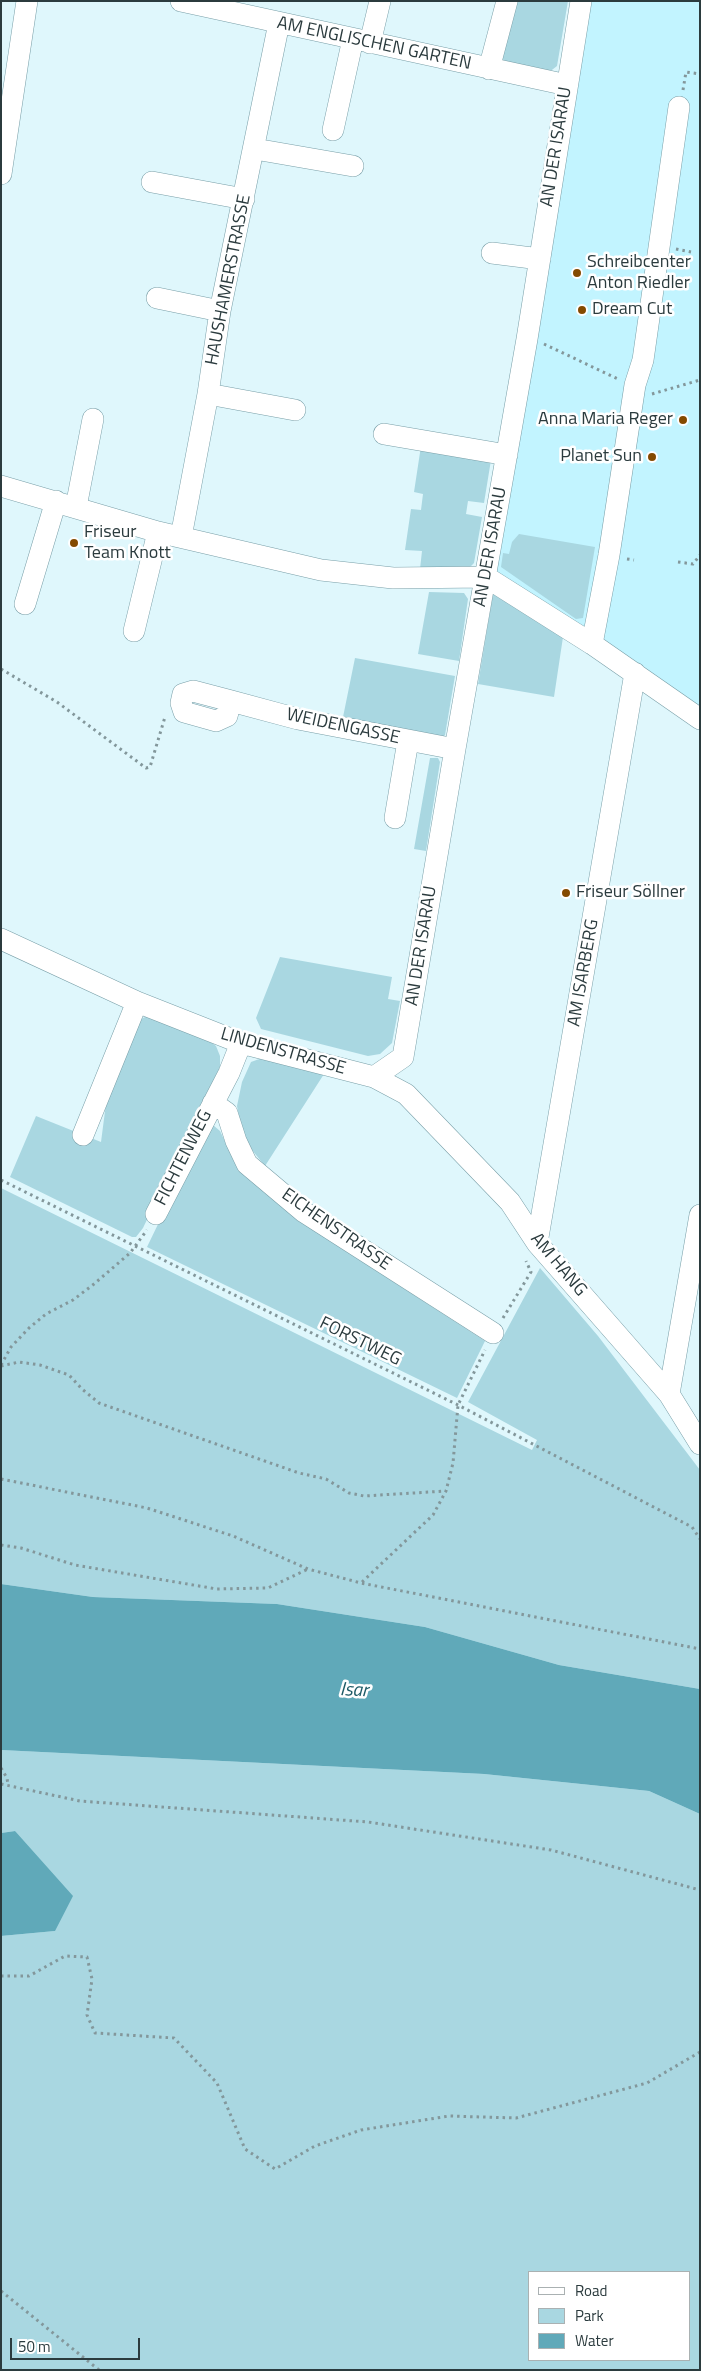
<!DOCTYPE html>
<html>
<head>
<meta charset="utf-8">
<style>
	body { margin:0 }
	#map { position:relative; width:701px; height:2371px; overflow:hidden; background:#dff7fc; font-family:"Titillium Web",sans-serif }
	canvas { display:block }
	.frame { position:absolute; inset:0; border:2px solid #2b3b3e; pointer-events:none }
	.legend { position:absolute; left:528px; top:2271px; width:162px; height:90px; box-sizing:border-box; background:#fff; border:1px solid #aab1b2; margin:0; padding:6px 9px; list-style:none; font-size:15px; color:#2b3b3e }
	.legend li { display:flex; align-items:center; gap:10px; height:25px }
	.legend b { width:25px; border:1px solid #aab1b2 }
	.scale { position:absolute; left:10px; top:2338px; width:130px; height:22px; box-sizing:border-box; border:2px solid #2b3b3e; border-top:0; padding-left:6px; font-size:15px; line-height:18px; white-space:nowrap; color:#2b3b3e; -webkit-text-stroke:4px #fff; paint-order:stroke }
</style>
</head>
<body>
<div id="map">
<canvas width="701" height="2371"></canvas>
<div class="frame"></div>
<ul class="legend">
<li><b style="height:6px;background:#fff"></b>Road</li>
<li><b style="height:14px;background:#a9d7e1"></b>Park</li>
<li><b style="height:14px;background:#60a9b9"></b>Water</li>
</ul>
<div class="scale">50 m</div>
</div>
<script>
const c = document.querySelector('canvas').getContext('2d');
c.lineJoin = 'round';
function fill(path, color) { c.fillStyle = color; c.fill(path, 'evenodd'); }
const poly = rows => new Path2D(rows.map(r => 'M' + r).join(''));
function trace(path, color, width, dash) { c.strokeStyle = color; c.lineWidth = width; c.lineCap = dash ? 'butt' : 'round'; c.setLineDash(dash || []); c.stroke(path); }
function label(font, color, halo, rows, align = 'center') {
  c.font = font + ' "Titillium Web",sans-serif'; c.lineWidth = 5; c.setLineDash([]); c.textBaseline = 'middle'; c.strokeStyle = halo; c.fillStyle = color; for (const [text, x, y, turn = 0] of rows) {
    c.save(); c.translate(x, y); c.rotate((+turn || 0) * Math.PI / 180); c.textAlign = isNaN(turn) ? turn : align; if (halo) c.strokeText(text, 0, 0); c.fillText(text, 0, 0); c.restore();
  }
}
fill(poly([
	[581,1,700,1,700,722,486,577]
]), '#c2f4ff');
fill(poly([
	[511,1,568,1,557,66,548,73,497,61],
	[421,446,491,460,484,503,468,501,466,514,482,517,474,563,467,570,420,569,422,551,405,550,411,509,421,510,423,494,414,492],
	[519,534,595,547,583,618,576,619,501,567,503,553,509,554,512,542],
	[429,592,464,593,468,599,459,661,418,654],
	[493,594,563,637,554,697,478,684],
	[355,658,455,676,445,735,440,739,342,722],
	[430,758,438,758,440,762,426,851,414,849],
	[280,957,392,977,388,999,400,1001,392,1043,380,1054,368,1056,261,1029,256,1018],
	[147,1016,207,1039,216,1046,220,1056,220,1067,143,1228,136,1237,132,1237,10,1177,36,1116,101,1142,107,1096,137,1021],
	[262,1058,324,1074,265,1166,243,1139,237,1106,242,1082,251,1062],
	[213,1125,220,1131,236,1164,310,1228,485,1341,457,1398,147,1247,204,1129],
	[1,1188,532,1450,537,1440,468,1402,540,1268,598,1336,700,1470,700,1689,559,1665,425,1627,277,1604,93,1597,1,1584],
	[1,1750,484,1774,649,1791,700,1814,700,2370,1,2370,1,1936,55,1931,15,1831,1,1833],
	[530,2272,690,2272,690,2360,530,2360]
]), '#a9d7e1');
fill(poly([
	[1,1584,93,1597,277,1604,425,1627,559,1665,700,1689,700,1814,649,1791,484,1774,1,1750],
	[15,1831,73,1896,55,1931,1,1936,1,1833]
]), '#60a9b9');
const minor = poly([
	[181,1,567,85],
	[370,43,380,1],
	[489,69,507,1],
	[333,130,353,39],
	[255,149,353,166],
	[1,174,27,1],
	[152,182,244,199],
	[492,253,540,259],
	[157,298,220,311],
	[208,394,295,410],
	[384,434,507,455],
	[1,486,158,532,321,570,393,578,486,577,592,644,700,719],
	[76,507,93,419],
	[181,537,208,394,220,311,279,23],
	[25,604,56,501],
	[134,631,158,532],
	[592,644,609,555,635,385,643,360,679,107],
	[231,701,227,716,216,721,184,712,181,703,183,694,193,691,231,701,298,719,455,749],
	[395,818,408,741],
	[1,939,137,1002,241,1043,374,1077,406,1094,510,1202,537,1243,669,1394,700,1444],
	[374,1077,403,1057,455,749,527,339,581,1],
	[213,1103,227,1113,236,1141,247,1164,304,1212,493,1333],
	[83,1135,137,1002],
	[156,1214,229,1073,241,1043],
	[537,1243,635,673],
	[669,1394,700,1215]
]);
trace(minor, '#799fa8', 22);
trace(poly([
	[683,90,686,72,700,74],
	[676,249,691,252],
	[544,344,618,379],
	[652,394,700,380],
	[627,559,634,560],
	[678,562,693,564,700,555],
	[1,669,57,702,146,768,150,767,165,717],
	[1,1180,458,1405,692,1527,700,1539],
	[503,1318,531,1272,526,1261],
	[1,1365,11,1347,29,1328,46,1314,73,1300,94,1284,130,1253,147,1230],
	[1,1366,19,1362,40,1365,69,1375,82,1389,99,1403,299,1473,326,1479,349,1493,364,1496,446,1491],
	[1,1479,147,1508,233,1536,308,1569,361,1583,700,1649],
	[1,1545,21,1548,75,1565,217,1589,268,1588,308,1569],
	[362,1582,433,1515,446,1491,453,1463,458,1405,485,1350],
	[1,1768,7,1778,8,1785],
	[1,1784,80,1801,368,1822,551,1850,700,1890],
	[1,1976,29,1976,65,1956,87,1957,92,1979,87,2015,95,2033,174,2038,217,2083,245,2149,275,2169,315,2146,361,2130,449,2116,516,2118,647,2083,700,2052],
	[1,2291,99,2370]
]), '#83979b', 3, [2.5, 4]);
trace(minor, '#fff', 21);
for (const [x, y, r, color] of [
	[577,273,5,"#844a00"],
	[582,310,5,"#844a00"],
	[683,420,5,"#844a00"],
	[652,457,5,"#844a00"],
	[74,543,5,"#844a00"],
	[566,893,5,"#844a00"]
]) { const dot = new Path2D(); dot.arc(x, y, r, 0, 2 * Math.PI); c.fillStyle = color; c.fill(dot); trace(dot, '#fff', 2); }
label('18px', '#2b3b3e', '#fff', [
	["AM ENGLISCHEN GARTEN",374,44,12],
	["AN DER ISARAU",557,147,-81],
	["HAUSHAMERSTRASSE",229,280,-79],
	["AN DER ISARAU",491,547,-80],
	["WEIDENGASSE",343,727,12],
	["AN DER ISARAU",422,946,-81],
	["AM ISARBERG",584,973,-80],
	["LINDENSTRASSE",283,1052,16],
	["FICHTENWEG",184,1158,-63],
	["EICHENSTRASSE",336,1230,35],
	["AM HANG",558,1265,50],
	["FORSTWEG",360,1342,26]
]);
label('18px', '#2b3b3e', '#fff', [
	["Schreibcenter",587,263],
	["Anton Riedler",587,284],
	["Dream Cut",592,310],
	["Anna Maria Reger",673,420,"right"],
	["Planet Sun",642,457,"right"],
	["Friseur",84,533],
	["Team Knott",84,554],
	["Friseur Söllner",576,893]
], 'left');
label('italic 19px', '#1e5b67', '#fff', [
	["Isar",354,1691,3]
]);
</script>
</body>
</html>
